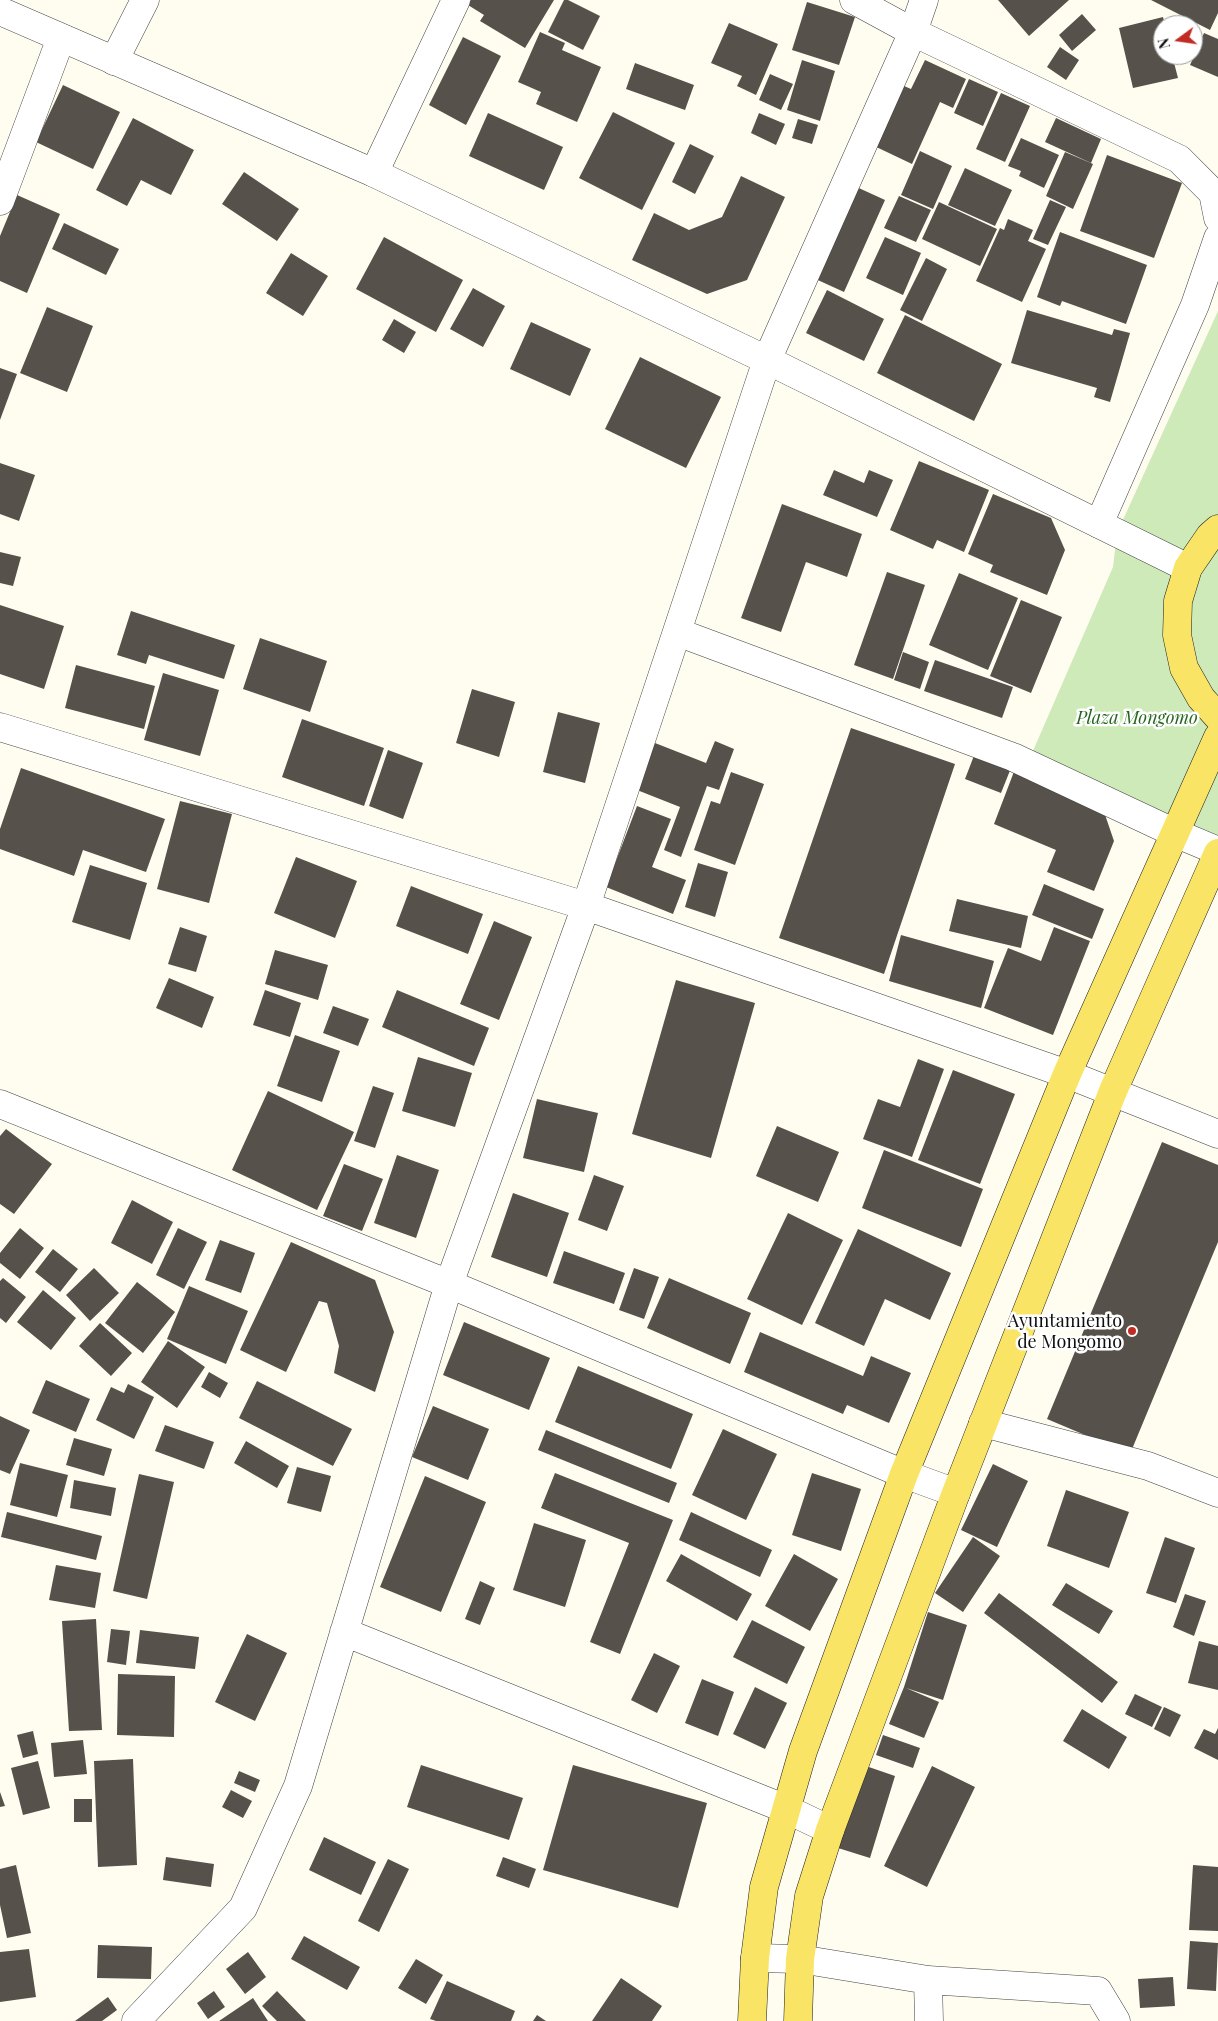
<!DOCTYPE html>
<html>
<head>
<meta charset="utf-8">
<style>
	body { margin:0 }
	#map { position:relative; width:1218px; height:2021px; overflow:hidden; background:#fffdf0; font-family:"Playfair Display",serif }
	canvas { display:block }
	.north { position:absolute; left:1153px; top:15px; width:50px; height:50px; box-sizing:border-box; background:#fff; border:1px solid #9f9f9f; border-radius:50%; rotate:256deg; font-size:14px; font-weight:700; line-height:20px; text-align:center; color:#0e0e0e }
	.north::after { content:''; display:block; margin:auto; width:18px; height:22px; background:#c12b24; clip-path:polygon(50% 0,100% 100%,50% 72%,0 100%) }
</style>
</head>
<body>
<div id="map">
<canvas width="1218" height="2021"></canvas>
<div class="north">N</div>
</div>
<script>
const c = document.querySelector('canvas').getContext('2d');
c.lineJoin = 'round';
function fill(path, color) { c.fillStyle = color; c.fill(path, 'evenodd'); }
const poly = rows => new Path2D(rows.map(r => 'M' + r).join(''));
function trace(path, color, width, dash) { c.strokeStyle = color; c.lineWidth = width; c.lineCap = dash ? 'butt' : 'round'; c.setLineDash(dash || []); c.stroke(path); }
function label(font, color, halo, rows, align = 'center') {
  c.font = font + ' "Playfair Display",serif'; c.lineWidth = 5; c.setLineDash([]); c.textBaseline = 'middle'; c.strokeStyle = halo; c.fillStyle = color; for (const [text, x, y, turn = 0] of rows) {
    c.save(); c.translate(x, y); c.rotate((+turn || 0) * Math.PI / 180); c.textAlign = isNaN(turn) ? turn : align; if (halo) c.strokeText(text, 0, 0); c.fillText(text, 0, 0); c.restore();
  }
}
fill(poly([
	[1218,311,1218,841,1029,760,1113,567,1117,533]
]), '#ceeab9');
fill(poly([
	[471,0,554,0,525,48,480,21,484,15,468,5],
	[564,0,568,0,600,16,583,50,548,32],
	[998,0,1069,0,1029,36],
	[1151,0,1218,0,1218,13,1210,30],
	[807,2,855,17,839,65,792,50],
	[1082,14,1096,30,1072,51,1059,35],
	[1163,17,1165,25,1163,25,1163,55,1172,55,1178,78,1133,88,1119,28],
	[729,23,778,44,756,95,737,86,742,76,711,63],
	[540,32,565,43,562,50,601,67,577,122,536,104,541,92,518,82],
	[1204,33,1218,39,1218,77,1190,65],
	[463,37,501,56,466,125,429,105],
	[1060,47,1079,60,1066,80,1047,67],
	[802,60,835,71,820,121,787,110],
	[925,60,966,79,953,108,940,102,912,164,870,144,897,83,911,89],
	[635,63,694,85,685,110,626,89],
	[770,74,793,84,781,110,759,100],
	[969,79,998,92,983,126,954,113],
	[63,85,120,112,93,169,36,142],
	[1001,93,1030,106,1005,162,976,149],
	[613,112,675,143,642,210,579,178],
	[488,113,563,147,544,190,469,156],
	[759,113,785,124,776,145,751,133],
	[133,118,194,150,171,195,141,180,127,206,96,190],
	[1056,118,1101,139,1091,163,1045,142],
	[798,119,818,125,812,144,792,138],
	[1021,138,1059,155,1044,188,1019,176,1021,171,1008,166],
	[690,144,714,156,695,194,672,182],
	[920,151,952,166,933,209,901,195],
	[1065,152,1093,164,1073,209,1046,196],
	[1107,155,1182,183,1154,258,1080,231],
	[965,168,1012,190,995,226,948,205],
	[244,172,299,209,277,241,222,204],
	[741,176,785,197,747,280,707,294,632,260,654,213,689,230,722,217],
	[850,184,885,200,844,292,809,276],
	[17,195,60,214,27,293,0,281,0,236],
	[899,196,931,210,916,242,884,228],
	[1050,200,1066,207,1048,245,1033,239],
	[939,202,997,229,980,266,922,239],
	[1008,219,1033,230,1028,241,1046,249,1022,302,976,281,1000,228,1004,230],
	[64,223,119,249,106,275,52,249],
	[1060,232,1147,265,1126,324,1062,301,1060,306,1037,297],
	[384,237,463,280,436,332,356,289],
	[885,237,921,253,903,295,866,278],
	[291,253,328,276,303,316,266,293],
	[926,258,947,269,922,321,900,310],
	[473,288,505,306,483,347,450,329],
	[827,290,884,319,864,361,806,333],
	[47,307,93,326,67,392,20,373],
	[1027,310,1112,335,1114,329,1130,333,1110,402,1094,397,1097,388,1011,363],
	[905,315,1002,364,974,421,877,373],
	[394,319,416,332,404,353,382,340],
	[531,322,591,349,570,396,510,369],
	[640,357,721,397,686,468,605,429],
	[0,368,17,374,0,420],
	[919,461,989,490,964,552,937,540,933,549,890,530],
	[0,463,35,475,19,521,0,514],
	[834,470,864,483,869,470,893,480,877,517,823,495],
	[993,494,1051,518,1065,550,1047,595,990,572,993,565,968,554],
	[782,504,862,534,847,577,806,562,781,632,741,618],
	[0,552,21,557,13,586,0,583],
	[887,572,925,585,893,679,854,665],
	[959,573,1018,598,988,670,929,645],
	[1021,600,1062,617,1031,693,990,676],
	[0,605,64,626,44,689,0,674],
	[131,611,235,645,224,679,149,655,146,664,117,655],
	[260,638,327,661,310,712,243,689],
	[903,652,929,662,920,689,894,680],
	[935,660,1013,687,1002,718,924,691],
	[76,665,155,686,144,729,65,708],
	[163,673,219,690,200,756,144,740],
	[472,689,515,702,499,757,456,743],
	[558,712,600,723,585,783,543,772],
	[302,719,384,748,364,806,282,777],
	[851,728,955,764,884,974,779,938],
	[715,741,734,749,719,790,707,786,681,857,664,850,680,807,637,790,655,743,706,763],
	[388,750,423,763,403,819,369,806],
	[975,753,1011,768,1001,793,965,779],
	[21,768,165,819,146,872,83,850,74,876,0,849,0,829],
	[1015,769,1101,803,1114,841,1094,891,1047,872,1056,850,994,824],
	[731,772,764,784,735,865,694,850,711,801,720,804],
	[180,801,232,814,209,903,157,889],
	[637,806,671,819,652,867,686,880,673,914,606,887],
	[296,857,357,881,335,938,274,913],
	[698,863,728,872,715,917,685,907],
	[90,865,147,883,130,940,72,922],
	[1044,884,1104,909,1092,939,1032,915],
	[411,886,483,914,468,954,396,926],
	[957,899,1028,916,1021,948,949,931],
	[494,921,532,937,499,1020,460,1004],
	[180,927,207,936,196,972,168,964],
	[1054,927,1090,941,1053,1035,984,1008,1008,948,1041,961],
	[901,935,994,961,981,1008,889,981],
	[275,950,328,965,318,1000,265,984],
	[169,978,214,997,202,1028,156,1008],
	[676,980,755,1003,711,1158,632,1134],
	[265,990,301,1003,290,1037,253,1025],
	[397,990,489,1028,474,1066,382,1027],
	[333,1006,369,1019,358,1046,323,1033],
	[295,1035,340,1051,322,1102,277,1086],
	[418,1057,472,1073,455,1127,402,1111],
	[918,1059,944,1069,912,1157,863,1139,878,1099,900,1107],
	[953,1070,1015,1094,980,1184,918,1160],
	[373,1086,394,1093,375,1148,354,1141],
	[268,1091,354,1132,317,1210,232,1170],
	[537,1099,598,1113,584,1172,523,1158],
	[777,1126,839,1152,818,1202,756,1176],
	[6,1129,52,1164,14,1214,0,1204,0,1136],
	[1162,1142,1218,1165,1218,1242,1130,1454,1047,1419],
	[884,1150,983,1189,961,1247,862,1208],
	[397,1155,439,1170,416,1238,374,1223],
	[344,1164,383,1179,362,1231,323,1216],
	[594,1175,624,1186,607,1231,578,1220],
	[513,1193,569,1213,547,1277,491,1257],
	[132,1200,173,1222,152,1264,111,1243],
	[788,1213,843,1240,802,1325,747,1299],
	[20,1228,44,1248,20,1279,0,1263,0,1253],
	[178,1228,207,1242,184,1289,156,1275],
	[858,1229,951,1273,930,1320,885,1299,864,1346,815,1323],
	[220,1240,255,1253,241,1293,205,1280],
	[291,1242,375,1280,394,1332,375,1392,334,1373,339,1346,327,1303,319,1301,286,1372,240,1350],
	[53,1249,78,1269,60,1292,35,1272],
	[564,1251,625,1273,614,1304,553,1283],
	[94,1268,119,1293,90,1321,66,1295],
	[634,1268,659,1277,644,1319,619,1310],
	[3,1278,26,1297,6,1323,0,1318,0,1281],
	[669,1278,751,1313,730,1364,647,1328],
	[137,1282,175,1312,143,1353,105,1323],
	[189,1286,248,1311,226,1364,167,1339],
	[43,1290,76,1318,51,1350,17,1322],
	[464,1322,550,1358,529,1410,443,1375],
	[100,1323,132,1353,111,1376,79,1346],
	[760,1332,863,1376,871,1356,911,1373,889,1423,847,1405,843,1414,744,1372],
	[168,1341,205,1367,177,1408,141,1382],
	[578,1366,693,1414,671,1469,555,1422],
	[209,1372,228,1383,220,1398,201,1387],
	[46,1380,90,1399,76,1432,32,1413],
	[257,1381,352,1429,333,1466,239,1418],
	[128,1384,154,1397,134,1439,96,1420,111,1387,124,1393],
	[433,1406,489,1429,468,1480,412,1457],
	[0,1416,30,1430,10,1474,0,1470],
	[165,1425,214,1442,204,1469,155,1451],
	[723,1429,777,1454,746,1520,692,1495],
	[546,1430,677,1483,669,1503,538,1450],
	[74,1438,112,1449,104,1476,66,1465],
	[246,1441,289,1466,277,1488,234,1463],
	[20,1463,68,1475,57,1517,10,1505],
	[993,1464,1028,1481,997,1547,961,1530],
	[297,1467,331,1476,321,1512,287,1503],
	[555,1473,673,1520,620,1654,590,1642,629,1543,541,1508],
	[812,1473,861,1489,841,1551,792,1535],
	[139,1474,174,1482,147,1599,113,1591],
	[425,1476,486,1502,441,1612,380,1587],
	[74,1480,116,1488,111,1516,70,1508],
	[1066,1490,1129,1512,1109,1568,1047,1546],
	[7,1512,102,1536,96,1560,1,1537],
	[691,1512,772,1550,760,1577,679,1540],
	[534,1523,586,1540,565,1607,513,1590],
	[973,1537,1000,1556,963,1612,935,1593],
	[1165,1537,1195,1548,1176,1603,1146,1593],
	[681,1554,752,1594,737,1621,666,1581],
	[794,1554,838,1579,810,1631,765,1606],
	[56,1565,101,1573,95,1608,49,1600],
	[480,1581,495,1588,480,1625,465,1619],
	[1066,1583,1113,1611,1099,1634,1052,1605],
	[999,1593,1118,1682,1102,1703,984,1613],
	[1185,1594,1206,1601,1194,1636,1173,1627],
	[928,1612,967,1625,943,1700,906,1688,939,1702,924,1738,889,1724,904,1687],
	[96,1619,102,1730,69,1731,62,1621],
	[752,1620,805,1647,787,1684,733,1657],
	[111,1629,130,1631,126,1665,107,1662],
	[140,1630,199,1637,195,1669,136,1663],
	[247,1634,287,1653,255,1721,215,1702],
	[1199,1641,1218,1646,1218,1690,1188,1683],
	[654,1653,680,1666,657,1713,631,1700],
	[118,1674,175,1676,174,1737,117,1735],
	[702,1679,734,1692,718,1736,685,1723],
	[755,1687,787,1703,765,1749,733,1734],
	[1135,1694,1162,1707,1152,1727,1125,1714],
	[1164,1707,1181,1715,1170,1737,1154,1729],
	[1082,1709,1127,1737,1109,1769,1063,1741],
	[1218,1728,1218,1760,1194,1748,1204,1729,1215,1734],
	[33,1731,38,1754,23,1758,17,1735],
	[883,1735,920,1748,913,1768,876,1755],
	[83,1740,87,1774,54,1777,51,1743],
	[133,1759,137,1865,98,1867,94,1761],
	[38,1761,50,1808,23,1815,11,1768],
	[421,1765,523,1798,509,1840,407,1807],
	[573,1765,707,1803,678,1908,543,1870],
	[863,1765,895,1776,870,1858,838,1848],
	[932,1766,975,1787,927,1887,884,1866],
	[239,1771,260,1780,255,1792,234,1783],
	[231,1790,252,1801,243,1818,222,1807],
	[0,1792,5,1806,0,1807],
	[74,1799,92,1799,92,1822,74,1822],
	[324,1837,376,1862,361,1895,309,1870],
	[166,1857,214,1864,211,1887,163,1880],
	[503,1857,536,1869,529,1888,496,1876],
	[388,1859,409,1869,379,1932,358,1921],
	[16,1865,31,1933,7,1938,0,1905,0,1869],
	[1193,1865,1218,1867,1218,1931,1189,1930],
	[304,1936,360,1967,347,1990,291,1959],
	[1190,1941,1218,1943,1216,1991,1187,1989],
	[98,1945,152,1947,151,1979,97,1978],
	[29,1949,36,1997,0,2002,0,1952],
	[248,1952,266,1977,245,1994,226,1969],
	[416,1959,443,1975,426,2004,398,1988],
	[1173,1977,1175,2006,1140,2008,1138,1979],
	[621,1978,662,2006,652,2021,592,2021],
	[447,1981,515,2011,511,2021,436,2021,430,2019],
	[214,1991,225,2007,208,2019,197,2003],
	[277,1991,306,2021,277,2021,262,2006],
	[108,1997,117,2010,102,2021,75,2021],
	[253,1998,268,2021,219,2021],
	[537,2015,546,2021,533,2021]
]), '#57514b');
const minor = poly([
	[854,0,913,32,1179,159,1213,193,1218,218],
	[114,61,145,0],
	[374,173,456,0],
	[0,201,61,38],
	[1099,524,1195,305,1218,238],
	[677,632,1013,757,1175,833,1218,851],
	[0,727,586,906,1067,1074,1218,1134],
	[0,1104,449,1284,904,1474,956,1493],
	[983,1423,1148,1466,1218,1493],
	[344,1632,786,1809,830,1830],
	[755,1958,800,1959,928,1980,1098,1991,1116,2021],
	[928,1980,929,2021],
	[136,2021,243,1908,298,1786,449,1284,586,906,767,360,913,32,924,0]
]);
const tertiary = poly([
	[0,11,374,173,767,360,1188,568]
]);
const primary = poly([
	[1218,529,1210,536,1188,568,1178,601,1177,635,1184,668,1201,698,1218,717],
	[752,2021,755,1958,764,1887,803,1751,904,1474,1067,1074,1218,737],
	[798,2021,800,1959,809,1896,830,1830,956,1493,1113,1091,1218,853]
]);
trace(minor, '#414141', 29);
trace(tertiary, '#414141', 29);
trace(primary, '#1f1f1f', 29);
trace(minor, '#fff', 28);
trace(tertiary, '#fff', 28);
trace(primary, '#fae465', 28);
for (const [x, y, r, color] of [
	[1132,1331,5,"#c12b24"]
]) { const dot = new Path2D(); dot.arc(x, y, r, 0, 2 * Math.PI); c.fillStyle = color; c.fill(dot); trace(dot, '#fff', 2); }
label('italic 18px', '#25681d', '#fff', [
	["Plaza Mongomo",1137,718]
]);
label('18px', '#0e0e0e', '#fff', [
	["Ayuntamiento",1122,1321],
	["de Mongomo",1122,1342]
], 'right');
</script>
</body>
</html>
